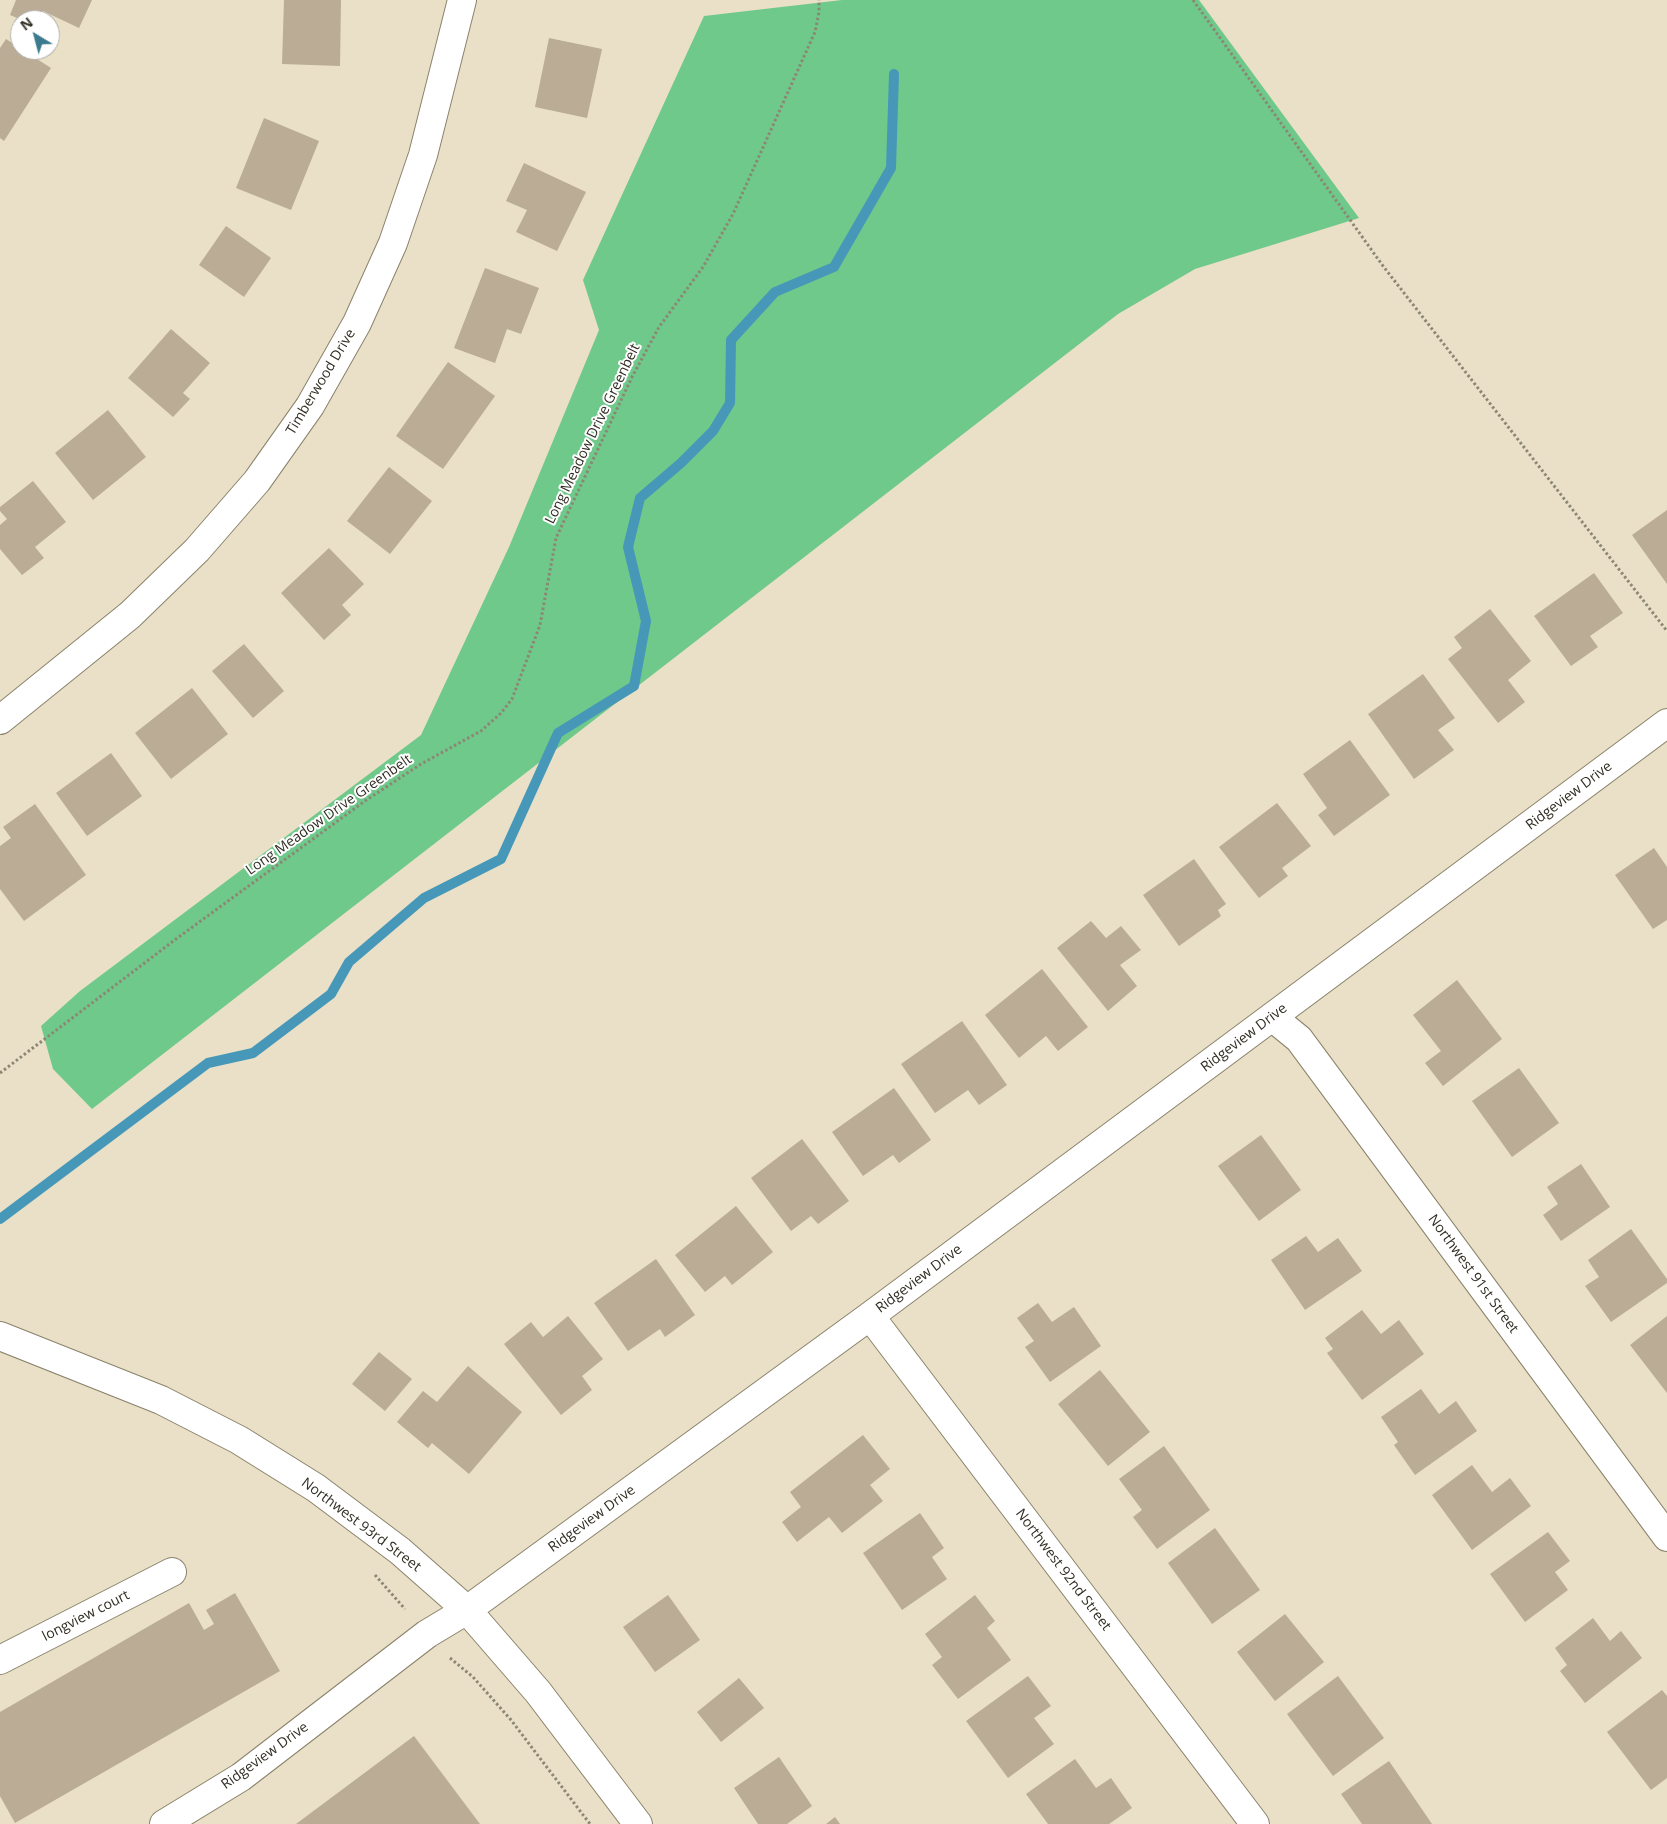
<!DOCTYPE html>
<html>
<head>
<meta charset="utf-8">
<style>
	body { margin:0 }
	#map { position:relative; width:1667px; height:1824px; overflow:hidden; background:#e9e0c7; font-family:"Open Sans",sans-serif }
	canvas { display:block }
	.north { position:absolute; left:10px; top:10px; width:50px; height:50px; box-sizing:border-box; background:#fff; border:1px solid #adaba7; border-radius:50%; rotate:323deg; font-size:14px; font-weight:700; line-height:20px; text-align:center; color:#312e24 }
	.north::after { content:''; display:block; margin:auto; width:18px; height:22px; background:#3c7b8f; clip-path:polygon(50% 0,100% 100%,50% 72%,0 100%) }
</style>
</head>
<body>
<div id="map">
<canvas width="1667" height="1824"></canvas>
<div class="north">N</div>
</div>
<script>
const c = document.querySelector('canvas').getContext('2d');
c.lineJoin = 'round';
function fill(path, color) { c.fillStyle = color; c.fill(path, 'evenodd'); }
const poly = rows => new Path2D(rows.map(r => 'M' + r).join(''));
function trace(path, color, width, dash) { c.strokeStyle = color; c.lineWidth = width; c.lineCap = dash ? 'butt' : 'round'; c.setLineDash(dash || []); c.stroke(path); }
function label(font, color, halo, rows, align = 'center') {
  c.font = font + ' "Open Sans",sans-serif'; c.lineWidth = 4; c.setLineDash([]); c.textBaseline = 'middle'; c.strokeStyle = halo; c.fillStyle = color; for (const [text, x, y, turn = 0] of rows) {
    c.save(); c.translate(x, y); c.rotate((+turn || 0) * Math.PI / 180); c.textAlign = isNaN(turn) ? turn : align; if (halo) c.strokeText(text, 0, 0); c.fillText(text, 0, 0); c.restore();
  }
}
fill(poly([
	[842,0,1199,0,1359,218,1195,269,1118,314,92,1109,53,1069,41,1026,80,991,421,735,509,547,599,330,583,280,704,16]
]), '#6fc98a');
trace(poly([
	[0,1219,208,1063,253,1053,331,994,349,962,424,898,501,859,558,733,634,686,646,621,628,547,640,498,681,463,713,431,730,403,731,340,775,292,834,267,891,168,894,74]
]), '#4798b8', 10);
fill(poly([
	[16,0,92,0,79,28,43,11,40,20,22,20,10,15],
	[284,0,341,0,340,66,282,64],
	[549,38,602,49,587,118,535,107],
	[6,39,20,48,20,50,23,50,51,68,4,141,0,138,0,48],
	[264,118,319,141,291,210,236,188],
	[524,163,586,192,557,251,516,232,527,210,506,201],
	[226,226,271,258,244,297,199,265],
	[485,268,539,288,521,334,507,329,495,363,454,348],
	[171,329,210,363,183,393,190,399,173,417,128,378],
	[448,362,495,396,443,469,396,436],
	[108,410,146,457,93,500,55,453],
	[389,467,432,501,390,554,347,521],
	[33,481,66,522,35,547,44,558,22,575,0,549,0,525,7,519,0,511,0,507],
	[1667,510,1667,584,1632,535],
	[329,548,364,584,342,605,351,615,324,640,281,593],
	[1594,573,1623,613,1590,636,1598,647,1571,666,1534,616],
	[1490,609,1531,661,1508,680,1525,702,1498,723,1448,659,1462,648,1454,637],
	[244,644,284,691,253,718,212,671],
	[1423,674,1455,718,1438,730,1454,750,1414,779,1368,714],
	[192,688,228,734,171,779,135,733],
	[1350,740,1390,795,1334,836,1318,815,1327,808,1303,774],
	[111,753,142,796,87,836,56,793],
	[1277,803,1311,846,1282,868,1288,876,1259,898,1219,847],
	[35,804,86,875,24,921,0,889,0,846,11,838,3,827],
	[1654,848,1667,867,1667,920,1653,929,1615,875],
	[1194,859,1226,904,1218,910,1221,916,1179,946,1143,895],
	[1091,921,1106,938,1121,926,1141,950,1120,965,1137,986,1108,1011,1057,948],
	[1042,969,1088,1027,1058,1051,1046,1036,1019,1058,985,1015],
	[1457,980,1502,1039,1443,1086,1425,1063,1441,1051,1413,1015],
	[962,1021,1007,1085,979,1105,968,1090,935,1113,901,1064],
	[1519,1068,1559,1123,1512,1157,1472,1101],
	[894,1088,931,1140,899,1163,893,1155,863,1176,832,1132],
	[1261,1135,1301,1190,1259,1221,1218,1166],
	[802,1139,849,1201,818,1224,811,1216,791,1231,751,1178],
	[1581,1164,1610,1207,1561,1241,1543,1215,1558,1204,1547,1187],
	[736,1206,773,1252,732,1285,725,1276,705,1292,675,1255],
	[1631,1229,1667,1279,1667,1283,1611,1322,1585,1286,1599,1277,1588,1260],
	[1306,1236,1318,1252,1338,1238,1362,1271,1305,1310,1271,1260],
	[656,1259,695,1315,665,1337,660,1329,628,1351,594,1303],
	[1038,1303,1052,1322,1074,1307,1101,1346,1050,1382,1025,1347,1034,1341,1017,1318],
	[1362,1310,1381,1334,1399,1320,1424,1354,1362,1400,1327,1353,1333,1349,1325,1338],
	[568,1316,603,1359,582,1376,592,1390,561,1415,504,1344,531,1322,543,1337],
	[1667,1316,1667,1393,1630,1345],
	[379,1352,412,1379,385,1411,352,1384],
	[468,1366,522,1412,469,1474,432,1443,428,1448,397,1422,423,1391,437,1402],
	[1100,1370,1150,1432,1108,1466,1058,1404],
	[1421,1389,1439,1414,1456,1401,1477,1431,1415,1475,1394,1445,1398,1442,1381,1417],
	[863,1435,890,1469,870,1485,883,1501,842,1533,829,1517,797,1542,782,1522,801,1507,790,1492],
	[1164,1446,1210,1510,1157,1549,1133,1517,1142,1510,1119,1479],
	[1472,1465,1492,1492,1510,1478,1531,1506,1472,1550,1432,1495],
	[920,1513,944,1548,932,1557,947,1579,902,1610,863,1553],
	[1215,1528,1260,1590,1212,1624,1168,1563],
	[1548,1532,1570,1561,1555,1572,1568,1590,1525,1622,1490,1574],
	[235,1593,280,1671,15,1823,0,1796,0,1712,189,1603,204,1630,214,1624,206,1610],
	[668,1595,700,1640,655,1672,623,1627],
	[975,1595,995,1621,987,1628,1011,1660,958,1699,932,1665,942,1657,925,1634],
	[1285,1614,1324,1662,1275,1701,1237,1652],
	[1593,1618,1610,1641,1621,1631,1642,1658,1585,1703,1560,1671,1567,1665,1555,1648],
	[1028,1676,1051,1706,1034,1718,1054,1744,1008,1778,966,1721],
	[1338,1676,1384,1738,1333,1776,1287,1714],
	[739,1678,764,1708,721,1742,697,1712],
	[1662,1690,1667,1696,1667,1778,1651,1790,1607,1732],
	[414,1736,480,1824,296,1824],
	[779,1757,812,1806,787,1824,758,1824,734,1788],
	[1075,1759,1096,1788,1111,1778,1132,1808,1109,1824,1048,1824,1026,1794],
	[1389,1761,1432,1824,1362,1824,1341,1794],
	[835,1817,840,1824,826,1824]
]), '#baac95');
const minor = poly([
	[0,720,130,615,197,550,257,481,310,406,357,323,393,243,423,155,462,0],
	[1272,1017,1299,1039,1667,1537],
	[870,1316,1255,1824],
	[0,1336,161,1400,239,1440,316,1488,400,1551,467,1610,538,1692,638,1824],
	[0,1660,172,1572],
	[164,1824,241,1777,427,1634,467,1610,870,1316,1667,723]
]);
trace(minor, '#8a826b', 30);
trace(poly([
	[1193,0,1383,266,1667,631],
	[0,1073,176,939,365,801,421,764,481,731,501,713,512,699,540,625,556,538,632,377,659,327,703,267,733,214,815,32,819,12,819,0],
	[375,1575,405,1609],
	[450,1658,473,1677,511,1720,590,1824]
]), '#8c8775', 3, [2.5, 2.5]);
trace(minor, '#fff', 28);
label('14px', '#312e24', '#fff', [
	["Timberwood Drive",321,382,-59],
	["Long Meadow Drive Greenbelt",593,434,-64],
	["Ridgeview Drive",1569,796,-37],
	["Long Meadow Drive Greenbelt",329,815,-35],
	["Ridgeview Drive",1244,1038,-37],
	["Northwest 91st Street",1473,1274,54],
	["Ridgeview Drive",919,1279,-37],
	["Ridgeview Drive",592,1519,-36],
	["Northwest 93rd Street",361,1525,37],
	["Northwest 92nd Street",1063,1570,53],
	["longview court",86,1616,-27],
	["Ridgeview Drive",265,1756,-36]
]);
</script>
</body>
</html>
